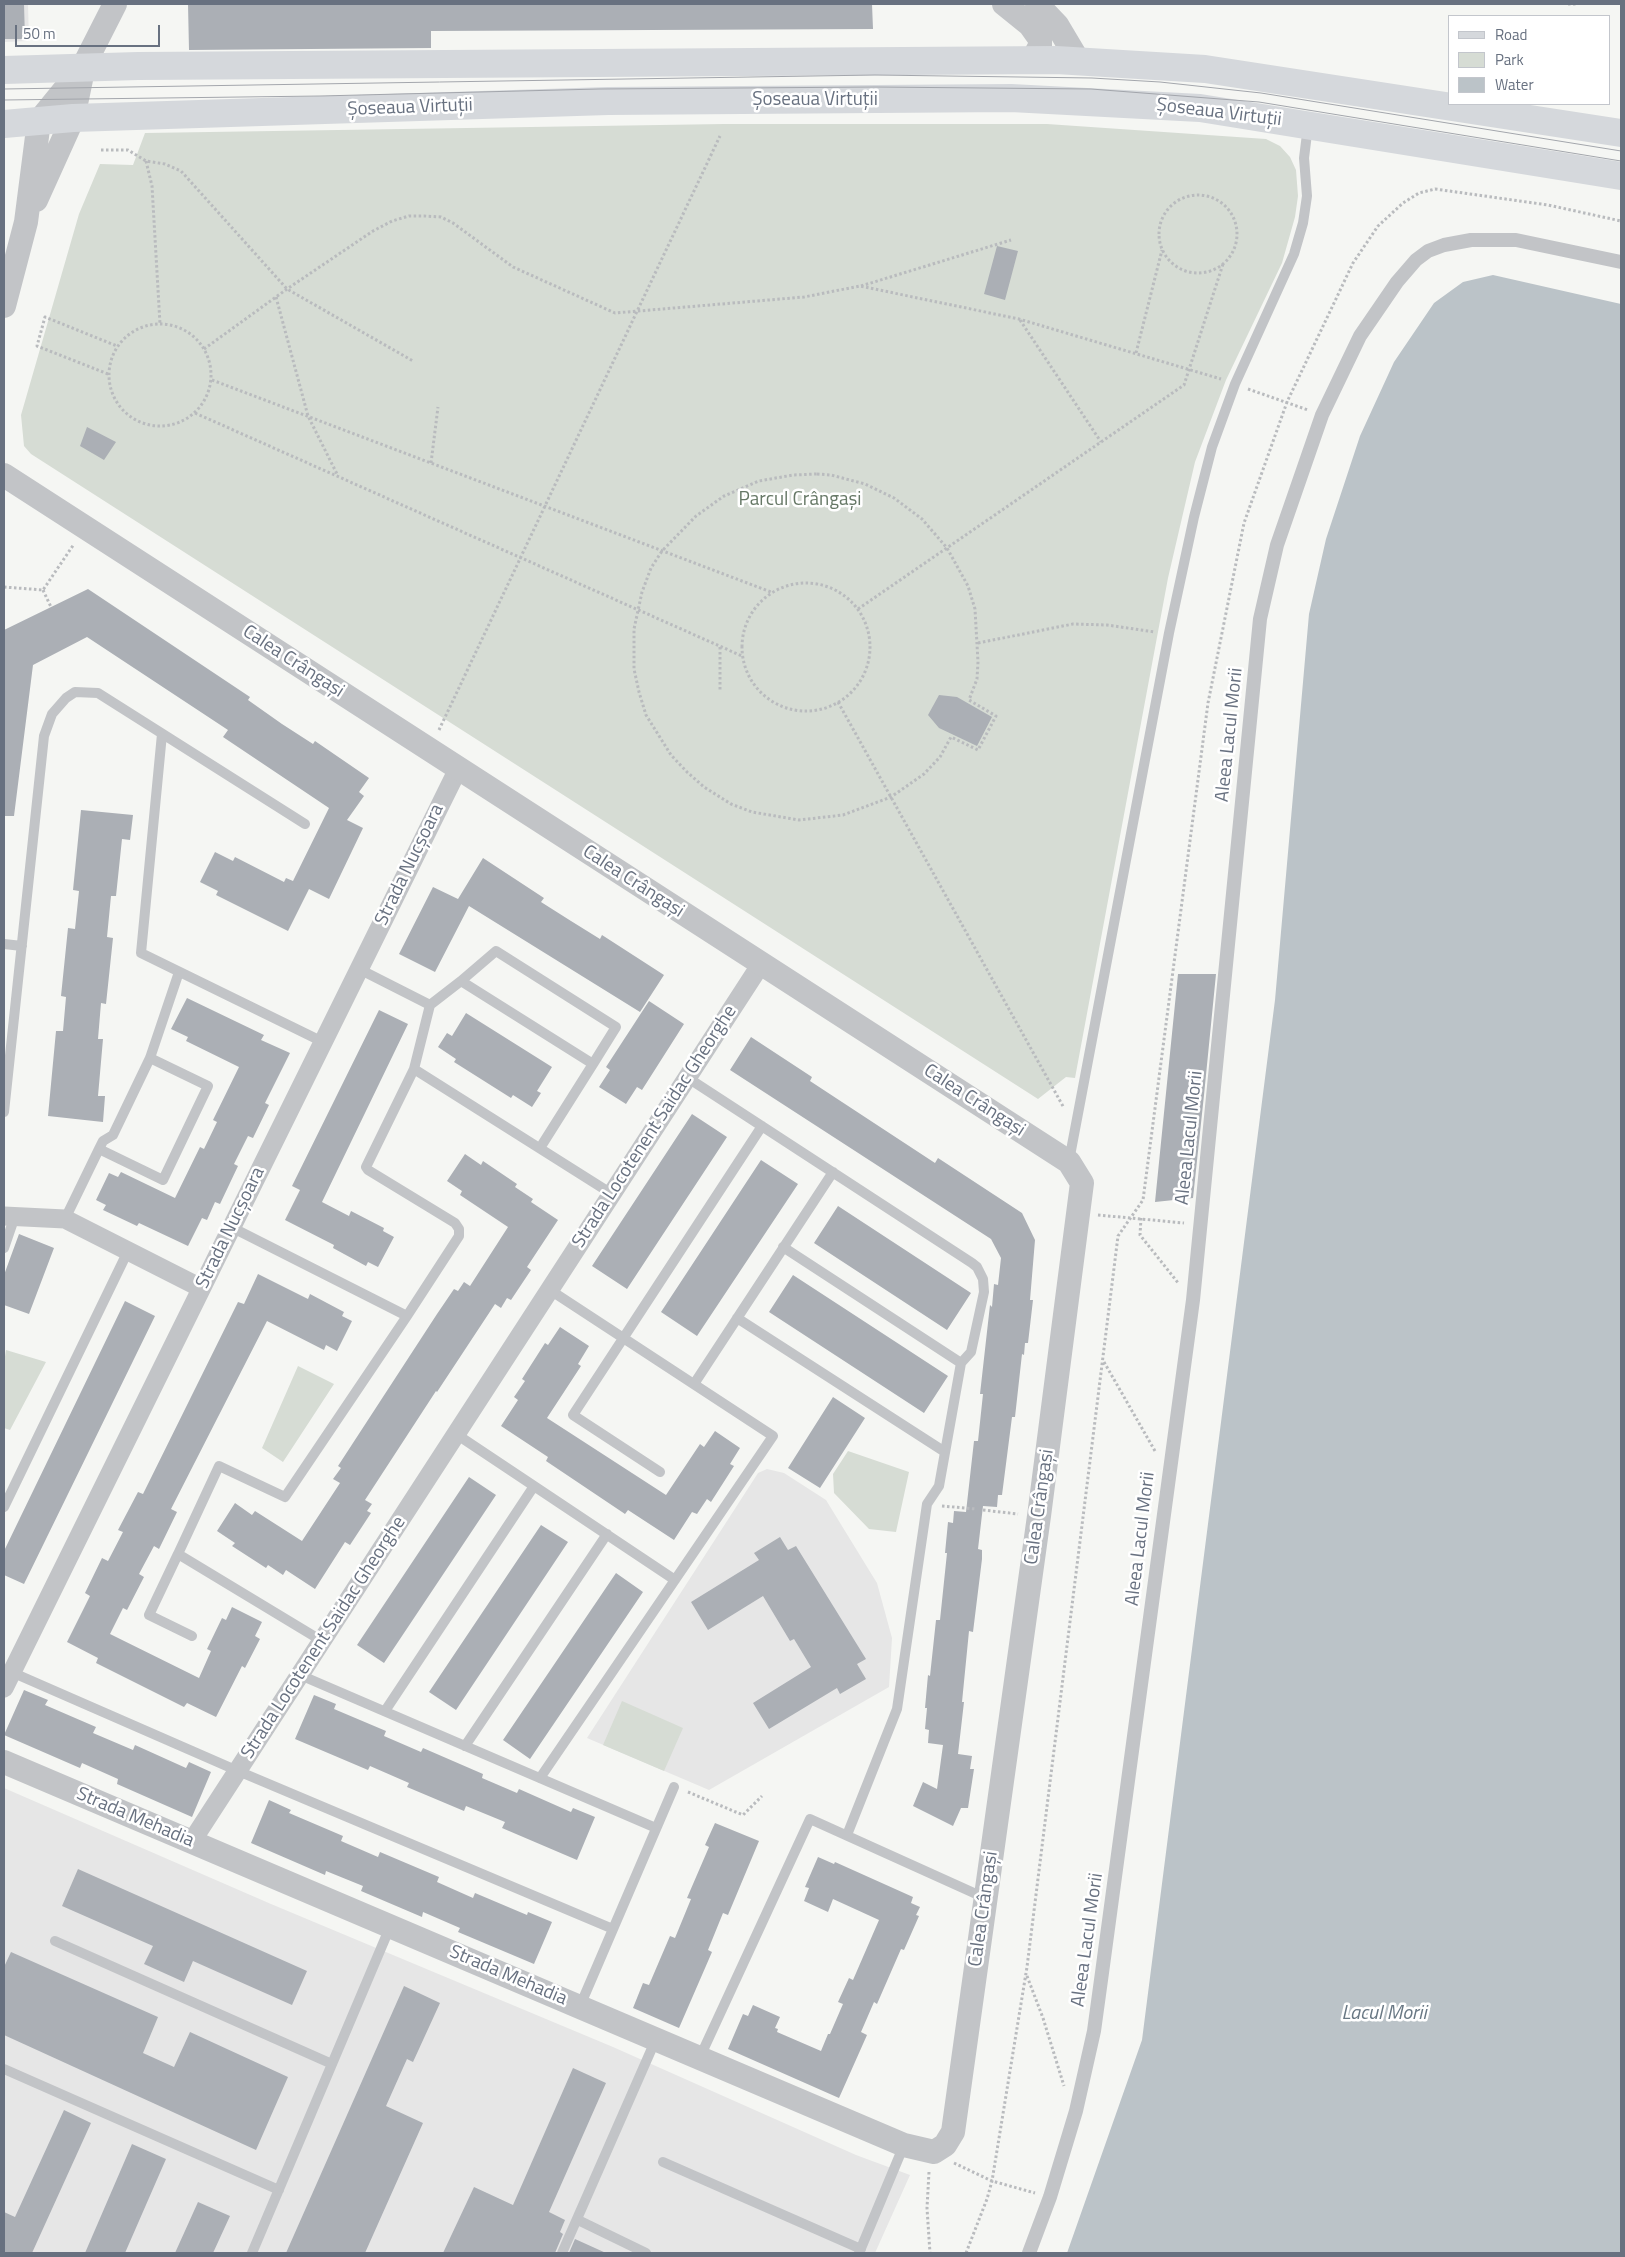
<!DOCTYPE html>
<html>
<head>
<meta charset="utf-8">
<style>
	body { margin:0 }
	#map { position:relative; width:1625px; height:2257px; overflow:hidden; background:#f5f6f3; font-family:"Titillium Web",sans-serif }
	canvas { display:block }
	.frame { position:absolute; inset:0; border:5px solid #687180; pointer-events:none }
	.legend { position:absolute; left:1448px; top:15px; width:162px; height:90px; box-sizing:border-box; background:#fff; border:1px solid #c3c6cc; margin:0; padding:6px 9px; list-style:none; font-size:15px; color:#687180 }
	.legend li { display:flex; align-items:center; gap:10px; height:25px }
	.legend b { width:25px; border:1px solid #c3c6cc }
	.scale { position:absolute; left:15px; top:25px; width:145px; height:22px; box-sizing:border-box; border:2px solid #687180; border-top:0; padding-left:6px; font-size:15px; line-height:18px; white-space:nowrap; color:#687180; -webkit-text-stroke:4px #fff; paint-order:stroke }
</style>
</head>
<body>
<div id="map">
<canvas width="1625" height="2257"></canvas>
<div class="frame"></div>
<ul class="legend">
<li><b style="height:6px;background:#d5d8dc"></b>Road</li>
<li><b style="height:14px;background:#d6dcd4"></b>Park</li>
<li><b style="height:14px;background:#bbc3c8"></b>Water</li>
</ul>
<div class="scale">50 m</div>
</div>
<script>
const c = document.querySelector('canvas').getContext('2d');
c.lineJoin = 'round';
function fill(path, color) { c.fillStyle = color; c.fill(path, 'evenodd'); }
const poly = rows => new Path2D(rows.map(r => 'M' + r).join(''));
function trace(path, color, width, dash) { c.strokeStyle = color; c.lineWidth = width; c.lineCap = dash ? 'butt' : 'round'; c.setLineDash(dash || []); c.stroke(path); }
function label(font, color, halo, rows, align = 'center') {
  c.font = font + ' "Titillium Web",sans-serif'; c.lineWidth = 5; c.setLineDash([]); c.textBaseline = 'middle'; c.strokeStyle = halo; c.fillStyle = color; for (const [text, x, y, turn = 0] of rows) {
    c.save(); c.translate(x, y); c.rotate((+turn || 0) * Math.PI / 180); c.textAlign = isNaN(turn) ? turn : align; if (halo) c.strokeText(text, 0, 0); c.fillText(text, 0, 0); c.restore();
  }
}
fill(poly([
	[4,4,28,4,29,41,4,42],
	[767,1469,784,1473,826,1500,872,1575,877,1583,892,1638,889,1687,709,1790,587,1738,758,1473],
	[4,1788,271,1904,613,2047,856,2155,910,2175,875,2253,4,2253]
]), '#e6e6e6');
fill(poly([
	[724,124,1047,124,1266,139,1280,146,1290,157,1296,170,1298,196,1295,217,1282,263,1226,380,1195,462,1168,578,1075,1078,1066,1077,1038,1099,31,454,24,446,21,415,79,214,100,164,133,165,145,133],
	[6,1350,46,1362,10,1430,4,1428,4,1363],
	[298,1366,334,1384,283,1462,262,1448],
	[848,1451,909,1472,896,1532,869,1529,834,1493,833,1474],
	[622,1701,683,1728,664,1771,603,1745]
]), '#d6dcd4');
fill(poly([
	[1493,275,1621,304,1621,2253,1067,2253,1142,2040,1275,1000,1309,614,1326,539,1360,436,1394,362,1434,303,1463,282]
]), '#bbc3c8');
fill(poly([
	[4,4,24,4,25,39,4,39],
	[188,4,872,4,873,29,431,31,431,48,189,50],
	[997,246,1018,251,1005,300,984,294],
	[87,427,116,442,104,460,80,446],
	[88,589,250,697,248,700,282,724,313,744,315,741,369,778,359,792,364,796,347,820,363,828,329,899,309,889,288,931,216,895,218,891,200,882,215,852,233,861,235,857,284,882,286,878,293,881,329,808,223,737,228,730,87,637,33,665,14,816,4,816,4,630],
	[939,695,957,697,992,717,977,746,939,728,928,715],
	[81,810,133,815,130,840,122,839,116,896,111,896,107,937,113,938,106,1004,101,1003,98,1039,103,1039,98,1096,105,1096,103,1122,48,1116,56,1031,63,1031,66,997,61,996,68,928,75,929,79,891,73,890],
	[483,858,544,898,541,902,571,921,600,939,602,935,664,975,640,1012,469,906,435,972,399,954,433,887,458,899],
	[1178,974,1216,974,1204,1095,1193,1198,1155,1202],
	[187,998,264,1035,261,1040,290,1053,265,1103,269,1105,253,1138,248,1136,234,1164,238,1166,220,1204,215,1202,207,1220,202,1218,188,1246,139,1223,137,1226,103,1210,106,1205,96,1200,109,1173,118,1177,121,1172,175,1198,200,1147,204,1149,217,1122,213,1120,239,1067,186,1041,188,1037,171,1029],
	[649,1001,684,1024,642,1090,637,1087,626,1104,599,1087,610,1070,606,1067],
	[379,1010,408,1024,322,1202,349,1216,351,1211,384,1228,383,1231,394,1237,378,1267,368,1262,366,1266,333,1248,334,1245,285,1220,300,1190,292,1186],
	[466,1013,552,1067,537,1091,541,1093,532,1107,513,1095,511,1098,454,1062,456,1059,438,1047,447,1033,452,1036],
	[751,1037,812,1077,810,1081,874,1123,935,1163,938,1158,1022,1213,1035,1240,1030,1300,1033,1300,1028,1343,1025,1343,1024,1355,1022,1354,1015,1417,1012,1417,1002,1495,998,1495,997,1507,983,1506,978,1549,982,1550,982,1559,973,1632,969,1631,962,1702,964,1702,958,1754,972,1756,970,1769,974,1769,968,1808,961,1808,953,1826,913,1806,923,1782,937,1789,943,1745,928,1743,929,1730,925,1729,927,1708,925,1708,928,1675,930,1676,936,1620,940,1620,947,1553,945,1553,948,1522,953,1523,954,1511,966,1512,974,1441,978,1441,983,1394,980,1394,990,1305,992,1307,994,1284,998,1285,1001,1258,991,1239,730,1070],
	[692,1114,727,1137,627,1289,592,1266],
	[465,1154,481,1165,483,1161,517,1184,515,1187,533,1199,531,1202,558,1220,527,1267,531,1270,511,1300,507,1298,501,1308,495,1304,437,1392,436,1391,365,1500,372,1504,367,1511,371,1513,350,1545,345,1542,315,1589,286,1570,283,1575,268,1565,266,1568,232,1546,235,1543,217,1531,235,1503,252,1515,255,1511,302,1541,340,1483,333,1479,341,1468,338,1466,437,1314,454,1289,458,1291,464,1282,470,1286,508,1227,460,1195,462,1191,447,1181],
	[761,1160,798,1184,697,1336,661,1312],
	[838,1206,971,1293,947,1330,814,1243],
	[19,1234,54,1248,29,1314,4,1305,4,1275],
	[258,1274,308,1299,310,1294,344,1312,342,1316,352,1321,337,1351,326,1345,324,1350,267,1321,171,1509,177,1512,159,1549,154,1546,139,1574,144,1577,127,1610,123,1608,110,1634,199,1678,211,1651,207,1649,222,1618,226,1620,232,1607,262,1622,255,1636,260,1639,245,1668,242,1666,216,1717,187,1703,184,1707,96,1663,98,1658,67,1642,90,1596,85,1593,102,1558,108,1561,123,1532,118,1530,138,1492,143,1494,238,1302,244,1304],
	[793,1275,948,1376,924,1413,769,1312],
	[125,1301,155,1316,24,1584,4,1575,4,1551],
	[560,1327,589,1346,578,1364,581,1366,547,1418,666,1495,700,1444,704,1447,715,1431,740,1448,730,1464,734,1466,711,1502,707,1499,697,1514,692,1512,674,1540,628,1510,625,1514,546,1461,548,1457,501,1426,518,1400,514,1397,525,1381,522,1379,545,1343,548,1345],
	[833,1397,865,1418,820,1488,788,1468],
	[469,1477,496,1495,384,1663,357,1645],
	[541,1525,568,1542,456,1710,429,1692],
	[780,1537,788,1550,796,1546,866,1659,857,1664,866,1679,840,1694,837,1688,769,1729,753,1703,811,1667,794,1639,790,1641,763,1596,708,1630,691,1602,759,1560,754,1553],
	[616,1573,643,1592,530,1759,503,1740],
	[24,1690,48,1700,45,1705,96,1727,93,1733,133,1750,135,1745,186,1768,189,1762,211,1772,192,1817,117,1784,118,1779,82,1763,80,1768,4,1735],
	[314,1695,336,1704,334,1709,386,1731,384,1736,421,1752,423,1748,483,1774,482,1778,517,1793,519,1789,571,1812,573,1808,595,1817,577,1860,502,1828,505,1822,466,1806,464,1811,407,1787,409,1783,370,1766,368,1770,295,1739],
	[269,1800,291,1810,289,1813,343,1836,341,1841,378,1857,380,1852,439,1877,437,1882,473,1898,475,1893,527,1915,528,1912,552,1922,534,1964,458,1932,460,1928,423,1912,422,1917,361,1891,363,1886,326,1871,325,1875,251,1843],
	[715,1823,759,1841,728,1915,723,1913,708,1950,712,1952,679,2028,633,2008,643,1983,649,1985,670,1936,675,1938,691,1899,687,1898,709,1847,705,1845],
	[818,1857,834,1864,835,1862,913,1897,911,1903,920,1907,916,1915,919,1916,904,1950,901,1949,877,2004,874,2002,861,2032,867,2035,839,2098,728,2049,743,2014,748,2016,753,2005,780,2017,775,2028,778,2029,777,2032,821,2051,828,2034,830,2034,843,2004,838,2002,849,1978,853,1980,879,1920,833,1899,828,1912,804,1901,809,1888,805,1887],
	[78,1869,307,1971,292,2005,193,1961,184,1982,144,1964,153,1946,62,1906],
	[11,1952,158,2017,143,2053,174,2067,190,2032,288,2077,256,2150,4,2035,4,1967],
	[404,1986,440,2003,413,2062,407,2059,386,2106,423,2123,365,2253,286,2253],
	[573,2068,606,2083,549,2212,565,2220,560,2232,563,2234,555,2253,443,2253,474,2187,513,2205],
	[64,2110,91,2123,32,2253,4,2253,4,2212,15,2217],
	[132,2144,166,2159,125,2253,85,2253],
	[198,2202,230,2216,213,2253,175,2253],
	[575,2239,606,2253,569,2253]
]), '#abafb5');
trace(poly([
	[1568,4,1578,4],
	[101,150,128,150,146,161,165,164,181,171,287,289,413,361],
	[146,161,152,186,160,324],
	'1159 234a39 39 0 1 1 78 0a39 39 0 1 1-78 0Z',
	[861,286,1011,240],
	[276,297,308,416,338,476],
	[1020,320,1101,442],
	'109 375a51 51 0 1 1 102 0a51 51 0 1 1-102 0Z',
	[204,349,287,289,373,231,392,221,409,216,424,216,441,217,453,223,513,267,615,313,804,297,860,286,1019,319,1221,379],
	[1136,353,1162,250],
	[108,374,37,346,45,317,117,346],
	[212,380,771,592],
	[1248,389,1308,410],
	[195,413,742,656],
	[431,463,438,407],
	[817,474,831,475,865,484,894,498,922,519,947,548,968,586,975,609,978,662,977,679,969,700,996,716,978,750,951,737,940,757,924,774,891,797,843,815,799,820,752,812,731,804,704,787,687,772,671,755,646,715,639,692,634,669,634,629,642,592,651,568,662,551,696,516,724,496,759,481,793,475,817,474],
	'742 647a64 64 0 1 1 128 0a64 64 0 1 1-128 0Z',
	[4,587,43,590,74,544],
	[43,590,51,607],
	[858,609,1184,385,1223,264],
	[978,643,1073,624,1107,625,1155,632],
	[720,647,720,692],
	[838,702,1064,1108],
	[439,730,720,136],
	[1098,1215,1184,1223],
	[1141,1218,1140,1235,1179,1284],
	[1104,1362,1155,1451],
	[942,1506,976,1509],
	[983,1510,1018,1514],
	[688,1792,743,1815,762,1796],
	[1027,1976,1043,2018,1064,2086],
	[954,2163,992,2181,1035,2193],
	[929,2172,927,2208,930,2253],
	[966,2253,987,2199,992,2181,1027,1967,1118,1236,1143,1200,1208,703,1244,523,1287,402,1353,263,1378,226,1403,203,1419,193,1435,189,1548,205,1621,221]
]), '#b9bbbe', 3, [2.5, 2.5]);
trace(poly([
	[162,734,141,953,323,1042],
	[4,944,22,946],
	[359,969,430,1005],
	[461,981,496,951,616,1027,593,1064],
	[414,1069,612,1194],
	[688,1078,972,1263,977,1267,983,1279,984,1292,971,1352,961,1363,939,1486,927,1504,897,1709,847,1835],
	[4,1112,44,736,52,714,66,698,75,692,98,693,305,824],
	[99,1149,163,1180,208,1086,150,1058],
	[1069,1161,1169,633,1194,517,1212,447,1235,384,1294,254,1303,223,1307,196,1304,158,1308,126],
	[65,1219,99,1149,103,1141,113,1135,150,1058,179,972],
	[231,1227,407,1316],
	[783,1247,961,1363],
	[4,1248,15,1216],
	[737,1318,945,1452],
	[694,1384,833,1172],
	[456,1434,675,1580],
	[660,1472,573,1415,762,1126],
	[4,1507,128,1251],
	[178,1554,149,1615,192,1636],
	[322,1641,178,1554,219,1466,285,1497,407,1316,459,1236,459,1229,455,1223,368,1170,366,1167,414,1069,430,1005,461,981,593,1064,540,1148],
	[9,1671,238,1771,613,1929],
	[300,1675,656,1828],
	[385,1711,534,1486],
	[465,1746,607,1534],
	[540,1778,773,1436,550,1290],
	[55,1941,332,2064],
	[580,2006,674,1787],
	[700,2057,810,1819,985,1898],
	[4,2069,279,2190],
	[663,2162,861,2249],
	[578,2220,646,2253],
	[252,2253,390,1927],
	[562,2253,656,2039],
	[859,2253,904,2145]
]), '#c2c4c7', 10);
trace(poly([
	[1029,2253,1050,2197,1076,2111,1094,2031,1101,1980,1193,1300,1260,619,1277,545,1322,415,1360,336,1397,282,1416,260,1428,251,1444,245,1471,240,1516,240,1621,262]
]), '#c2c4c7', 14);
trace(poly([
	[4,1216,65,1219,201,1288],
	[4,1688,458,769],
	[192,1841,761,964]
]), '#c2c4c7', 19);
trace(poly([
	[1004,4,1030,25,1040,39,1040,46,1033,59],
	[1037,4,1057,25,1079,62],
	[36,200,73,118,83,70],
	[4,306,26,222,39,121,83,67,115,4],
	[4,475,1069,1162,1082,1183,1039,1516,953,2132,945,2145,934,2152,904,2145,4,1762]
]), '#c2c4c7', 24);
trace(poly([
	[4,70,138,66,1056,60,1205,69,1621,133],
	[4,124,73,118,608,101,1011,98,1200,108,1621,176]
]), '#d5d8dc', 28);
trace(poly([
	[4,89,875,75,1092,78,1160,82,1261,93,1621,151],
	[4,100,320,96,599,89,876,87,1091,89,1259,102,1621,161]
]), '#a3a6ac', 1);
label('19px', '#687180', '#fff', [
	["Șoseaua Virtuții",815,100],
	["Șoseaua Virtuții",410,108,-2],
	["Șoseaua Virtuții",1219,113,7],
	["Calea Crângași",293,662,33],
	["Aleea Lacul Morii",1230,735,-84],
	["Strada Nucșoara",410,865,-64],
	["Calea Crângași",633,882,33],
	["Calea Crângași",974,1101,33],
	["Strada Locotenent Saidac Gheorghe",655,1127,-57],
	["Aleea Lacul Morii",1190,1138,-84],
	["Strada Nucșoara",231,1228,-64],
	["Calea Crângași",1040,1507,-82],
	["Aleea Lacul Morii",1141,1539,-83],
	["Strada Locotenent Saidac Gheorghe",324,1638,-57],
	["Strada Mehadia",135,1818,23],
	["Calea Crângași",984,1909,-82],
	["Aleea Lacul Morii",1088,1940,-82],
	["Strada Mehadia",508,1976,23]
]);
label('19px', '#667866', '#fff', [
	["Parcul Crângași",800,500]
]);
label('italic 20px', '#697884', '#fff', [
	["Lacul Morii",1384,2014]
]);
</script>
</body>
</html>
